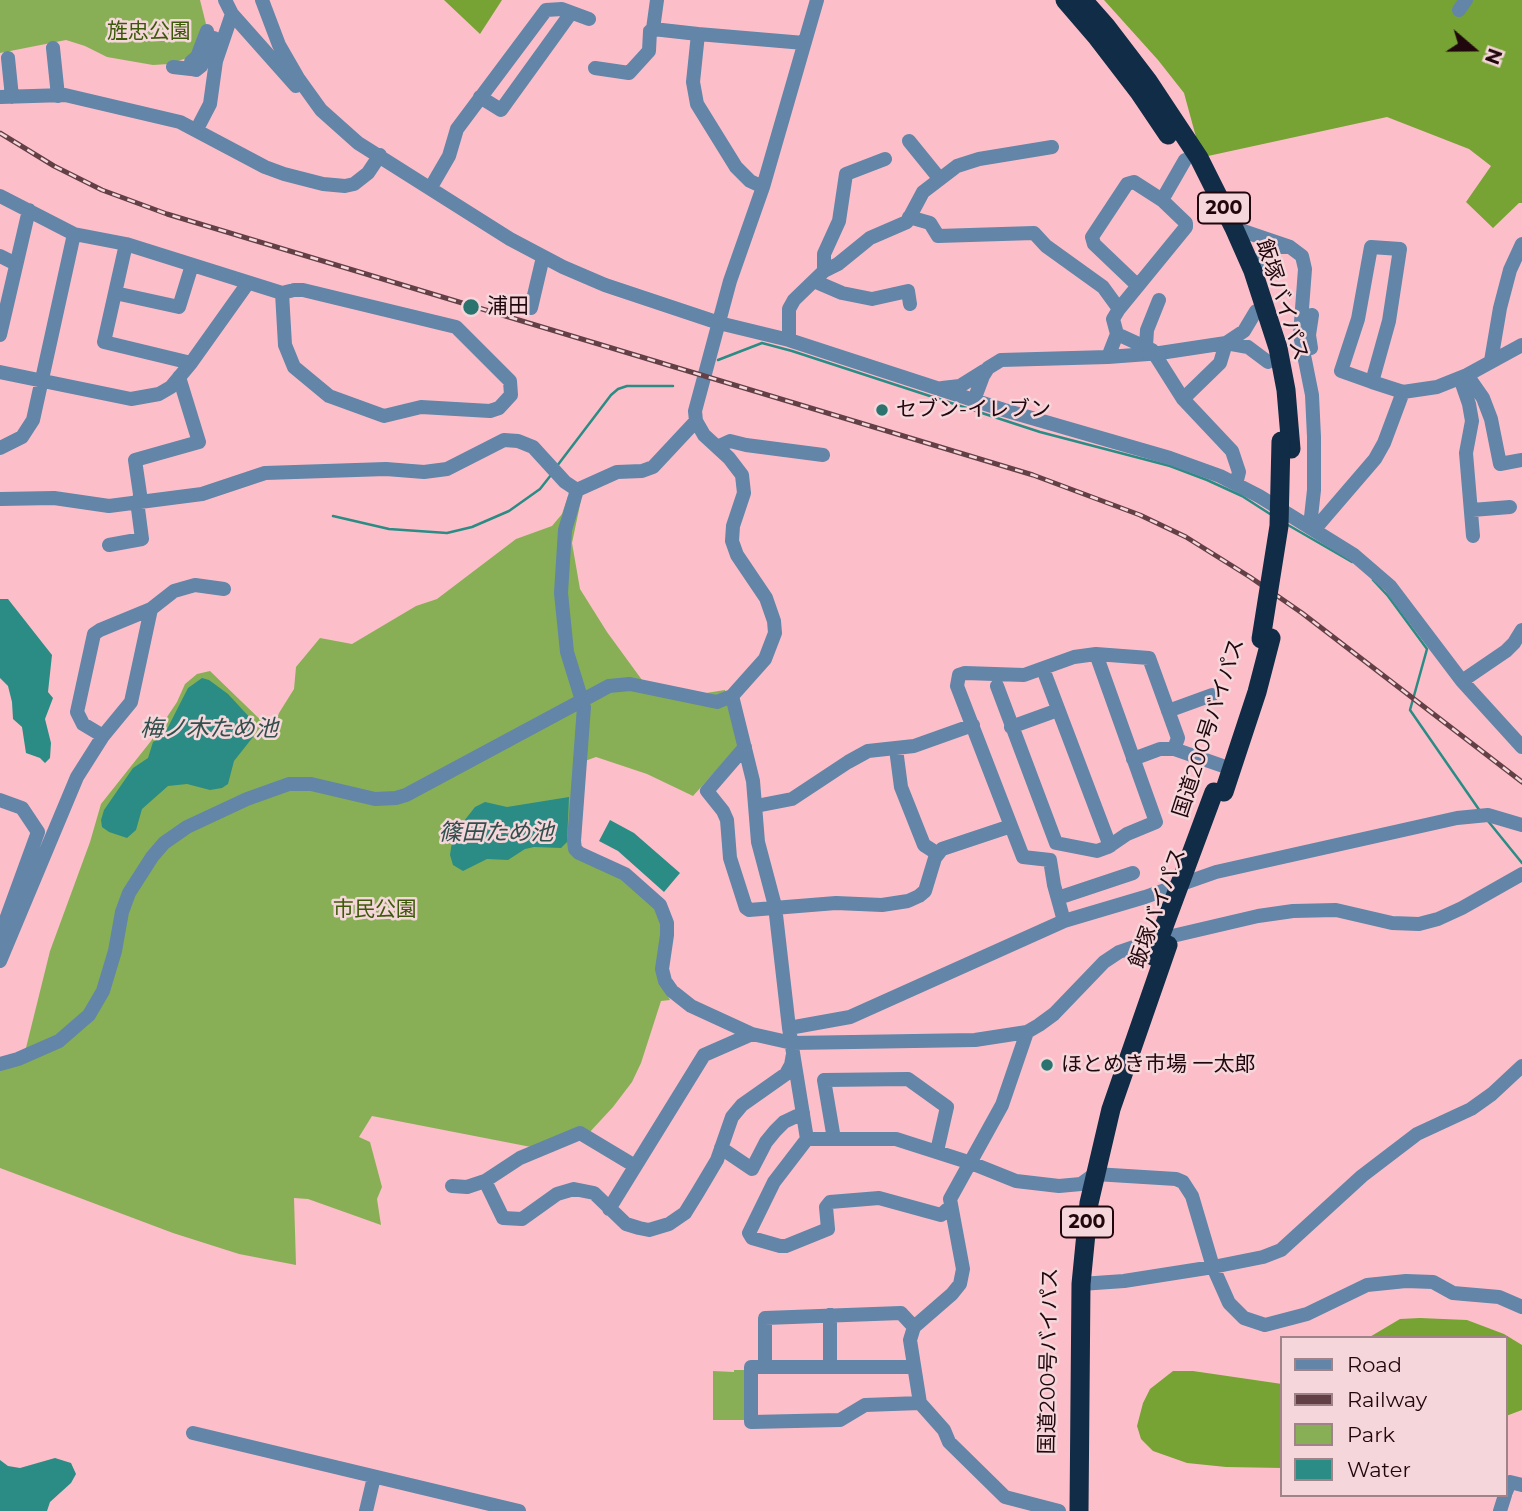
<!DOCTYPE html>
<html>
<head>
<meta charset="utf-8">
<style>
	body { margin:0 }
	#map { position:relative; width:1522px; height:1511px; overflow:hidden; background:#fcbfc9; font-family:Montserrat,sans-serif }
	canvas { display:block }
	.legend { position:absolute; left:1280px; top:1336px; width:228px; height:161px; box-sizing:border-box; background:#f5d6da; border:2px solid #a08388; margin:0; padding:9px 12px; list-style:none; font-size:21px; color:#20070d }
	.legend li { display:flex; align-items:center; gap:14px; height:35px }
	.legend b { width:35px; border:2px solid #a08388 }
	.north { position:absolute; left:1438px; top:14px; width:70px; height:70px; -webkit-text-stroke:5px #f5d6da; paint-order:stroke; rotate:110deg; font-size:19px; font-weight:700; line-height:28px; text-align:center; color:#20070d }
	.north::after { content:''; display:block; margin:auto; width:24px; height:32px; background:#20070d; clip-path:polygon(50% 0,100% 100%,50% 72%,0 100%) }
</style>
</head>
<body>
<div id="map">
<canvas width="1522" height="1511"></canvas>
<ul class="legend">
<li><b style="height:9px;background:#6285a8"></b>Road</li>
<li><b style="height:9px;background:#633f46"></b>Railway</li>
<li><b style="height:19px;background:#88af56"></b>Park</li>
<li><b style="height:19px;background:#2a8c85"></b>Water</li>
</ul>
<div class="north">N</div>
</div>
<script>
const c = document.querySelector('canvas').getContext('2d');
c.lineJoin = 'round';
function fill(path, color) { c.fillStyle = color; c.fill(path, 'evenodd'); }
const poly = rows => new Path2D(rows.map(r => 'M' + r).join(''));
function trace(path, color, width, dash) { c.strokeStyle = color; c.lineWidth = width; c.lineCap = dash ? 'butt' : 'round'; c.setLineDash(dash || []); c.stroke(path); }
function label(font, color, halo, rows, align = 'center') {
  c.font = font + ' Montserrat,"Noto Sans JP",sans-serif'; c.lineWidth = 5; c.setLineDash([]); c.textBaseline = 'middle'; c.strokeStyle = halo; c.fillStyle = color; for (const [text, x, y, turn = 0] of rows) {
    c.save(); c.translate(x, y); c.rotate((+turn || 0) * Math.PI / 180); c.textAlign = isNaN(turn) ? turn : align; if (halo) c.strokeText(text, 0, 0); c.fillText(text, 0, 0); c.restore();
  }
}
fill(poly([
	[0,0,200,0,206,24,203,34,190,57,169,64,153,65,107,57,85,46,66,40,0,53],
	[568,496,581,500,572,543,580,589,607,632,642,680,700,694,725,690,740,744,693,796,647,774,596,757,585,761,571,844,623,876,656,906,663,925,659,980,670,1000,661,1001,641,1063,632,1082,613,1107,588,1134,531,1147,372,1116,359,1137,370,1142,382,1187,377,1199,381,1225,308,1199,294,1198,296,1265,239,1254,173,1233,0,1168,0,1070,22,1064,50,951,90,842,101,804,151,741,177,702,185,684,197,674,210,671,272,731,279,713,294,689,296,667,320,638,352,644,416,606,437,599,516,539,552,526,562,514],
	[734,1370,749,1370,749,1420,713,1420,713,1371,734,1372]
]), '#88af56');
fill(poly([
	[444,0,502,0,480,34],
	[1104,0,1522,0,1522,203,1519,203,1493,228,1466,202,1491,166,1469,149,1387,117,1208,156,1199,148,1184,93,1158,60],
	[1420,1318,1467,1320,1504,1334,1522,1345,1522,1410,1506,1416,1506,1338,1368,1338,1400,1319],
	[1173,1371,1193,1371,1282,1384,1282,1468,1226,1467,1187,1463,1153,1451,1141,1439,1137,1426,1143,1403,1150,1389]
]), '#77a334');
fill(poly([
	[0,599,8,599,52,655,48,692,53,698,45,719,51,743,50,758,45,763,40,758,26,753,22,727,13,719,12,702,8,686,0,678],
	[202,678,209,680,228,694,253,721,253,737,234,761,228,784,222,788,210,790,187,784,168,786,142,809,136,830,127,838,109,832,102,827,101,820,104,810,133,768,148,758,153,742,164,735,188,688],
	[569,797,567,842,561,848,534,847,525,849,508,860,487,859,463,871,453,865,450,855,453,835,475,807,485,802,507,807],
	[610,820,634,833,680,873,664,892,618,851,599,841],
	[55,1458,71,1463,76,1474,71,1483,50,1502,47,1511,0,1511,0,1460,8,1466,20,1468]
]), '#2a8c85');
trace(poly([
	[718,360,762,343,792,351,1040,432,1170,466,1207,480,1242,496,1270,514],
	[557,466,611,395,618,389,627,386,673,386],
	[333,516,389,529,447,533,472,527,509,511,540,489,551,475],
	[1288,525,1352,562],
	[1373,580,1388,596,1427,649,1410,710,1480,811],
	[1488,821,1522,863]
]), '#2a8c85', 2.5);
trace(poly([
	[262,0,279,45,298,78,321,110,358,143,510,239,563,267,605,285,719,323,789,340,1004,410,1170,458,1220,476,1259,496,1354,555,1390,586,1462,681,1522,747],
	[657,0,653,29,698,34,693,82,697,104,736,167,750,181,763,187],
	[1459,10,1466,0],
	[232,14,296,86],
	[207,31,197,57,191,62,191,69,196,70,201,66,214,38],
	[698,34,804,43],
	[53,48,58,96],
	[8,58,12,97],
	[173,67,191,69],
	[595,68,629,73,649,51,650,31,653,29],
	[0,97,65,95,180,122,265,167,284,174,323,184,345,186,354,184,368,173,380,155],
	[480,97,501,110,571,13],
	[197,129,210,104,216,61,232,14,225,0],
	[909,141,939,178],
	[431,187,449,156,457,129,546,10,562,9,589,19],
	[0,196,74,234,126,244,282,293],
	[909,217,930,223,938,236,1034,233,1046,246,1103,287,1119,309],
	[1234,228,1290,247,1302,256,1305,269,1300,335,1312,395,1314,437,1314,490,1310,526],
	[126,244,104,342,191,363],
	[0,256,16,264],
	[824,271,838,264,870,238,907,222,923,192,957,166,979,159,1052,147],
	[1253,271,1267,251,1276,247,1289,247],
	[814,281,842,293,872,299,908,291,910,304],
	[1138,286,1094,244,1092,237,1127,184,1134,182,1162,200,1185,160],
	[294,290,303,290,456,327,510,381,511,395,499,408,490,411,421,407,384,416,329,396,294,367,285,345,282,293,294,290],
	[115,293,179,307,192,265],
	[531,308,543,257],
	[1117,334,1152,350,1183,399,1232,451,1239,472,1236,484],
	[0,335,29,210],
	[789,340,789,309,794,300,824,271,824,254,839,221,846,174,885,159],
	[1146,346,1147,330,1159,300],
	[1311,348,1309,335,1312,315],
	[1160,353,1226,343,1248,347,1268,362],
	[1108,357,1117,334,1113,319,1119,309,1186,227,1186,223,1162,200],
	[1491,361,1500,308,1510,270,1522,244],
	[0,372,131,399,159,394,171,387,191,363,248,283],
	[1467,375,1483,398,1491,419,1500,464,1522,460],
	[1460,378,1469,404,1472,421,1466,453,1473,536],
	[1372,382,1389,321,1400,249,1371,247,1358,319,1341,371,1372,382,1403,392,1437,387,1467,375,1522,345],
	[942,388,960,386,984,371],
	[1183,399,1220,363,1226,343,1244,331,1256,311],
	[974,400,983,376,988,368,1001,360,1108,357,1148,354],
	[696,421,653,467,642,471,617,472,577,490,565,530,561,593,567,652,584,707,574,841,575,849,579,853,625,874,660,905,667,923,667,935,662,969,665,981,672,991,691,1006,752,1034,792,1043,975,1040,1027,1032,1039,1025,1054,1014,1104,962,1119,952,1151,941,1258,916,1293,911,1336,910,1392,923,1419,924,1438,919,1462,908,1522,874],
	[717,447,730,441,746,445,823,455],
	[0,448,22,437,33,420,74,234],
	[0,499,54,498,109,506,202,494,265,473,386,469,424,472,447,469,504,440,518,441,533,447,565,482,577,490],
	[141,501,135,460,199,442,179,377],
	[1472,510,1510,507],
	[1314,530,1375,459,1384,443,1403,392],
	[109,545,142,539,137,501],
	[1043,669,1110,846],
	[1462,681,1506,651,1514,643,1522,630],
	[997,686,1056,843,1097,851,1108,847,1127,834,1156,822,1096,654],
	[732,696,753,781,758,842,775,906,789,1028,807,1139,896,1139,971,1163,1016,1181,1059,1186,1081,1184,1095,1174,1176,1179,1183,1182,1192,1196,1213,1267,1229,1303,1244,1318,1265,1325,1307,1314,1367,1285,1406,1281,1433,1282,1453,1293,1499,1297,1522,1307],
	[1168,711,1212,695],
	[1011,727,1058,710],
	[103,736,83,724,77,712,94,634,100,630,151,609],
	[745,747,707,791,723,811,727,820,730,858,746,908,749,910,836,903,882,905,908,901,919,896,925,891,935,858,942,849,1011,826],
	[896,749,901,787,924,845,938,854],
	[1133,759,1160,749,1174,749],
	[0,800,22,808,38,832,0,936],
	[756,806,792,799,848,762,868,751,914,746,973,725],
	[1058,898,1133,873],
	[1064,921,1054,885,1050,860,1023,857,957,686,959,675,965,673,1024,675,1074,657,1096,654,1149,658,1178,738,1174,749,1223,766],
	[0,961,77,777,103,736,131,702,151,609,174,591,195,585,224,589],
	[789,1028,850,1017,1064,921,1145,897,1216,872,1457,818,1488,815,1522,825],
	[1027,1032,1002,1105,950,1199,963,1269,960,1284,952,1294,914,1327,910,1340,920,1403,944,1430,949,1442,1005,1497,1059,1511],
	[0,1064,18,1059,59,1041,89,1015,103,991,115,951,122,912,129,893,152,857,164,843,187,827,247,799,289,784,311,784,375,799,396,798,406,795,609,686,630,684,717,702,732,696,765,659,775,633,774,621,766,598,737,555,732,541,733,526,744,493,742,475,729,458,704,435,696,421,695,411,730,281,763,187,817,0],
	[807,1139,774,1182,749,1233,752,1238,780,1246,786,1246,828,1229,826,1207,830,1202,879,1198,941,1215,950,1207],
	[834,1139,824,1080,908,1079,947,1107,937,1151],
	[721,1148,752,1169,766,1142,775,1131,784,1122,803,1113],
	[485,1181,503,1218,522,1219,557,1194,574,1189,594,1193,626,1224,639,1228,649,1230,669,1224,685,1213,698,1192,717,1160,732,1117,742,1105,786,1074,791,1065,793,1054],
	[452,1186,467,1187,485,1181,520,1158,580,1133,635,1166],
	[609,1209,704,1055,752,1034],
	[1081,1284,1124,1281,1213,1267,1263,1257,1281,1250,1362,1176,1417,1134,1471,1109,1492,1094,1522,1066],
	[765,1367,765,1318,901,1313,914,1327],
	[830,1367,830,1315],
	[913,1367,751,1367,751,1422,840,1420,865,1405,920,1403],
	[193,1433,519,1511],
	[1506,1492,1510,1482,1522,1485],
	[366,1511,374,1477],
	[1500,1511,1505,1495]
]), '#6285a8', 14);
trace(poly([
	[1065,0,1096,36,1139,92,1168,135],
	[1083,0,1106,26,1148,81,1199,158,1234,228,1253,271,1278,348,1286,390,1291,449],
	[1224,792,1257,692,1271,638],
	[1079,1511,1081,1284,1089,1203,1111,1109,1168,945]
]), '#102c46', 19);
const rail = poly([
	[0,133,54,166,102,190,167,214,1033,475,1140,515,1186,537,1250,577,1302,613,1522,782]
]);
trace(rail, '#633f46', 5);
trace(rail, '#f5d6da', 2.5, [8]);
trace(poly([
	[1148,354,1160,353]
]), '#6285a8', 14);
trace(poly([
	[1261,639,1279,526,1281,441],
	[1153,956,1214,792]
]), '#102c46', 19);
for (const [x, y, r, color] of [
	[471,307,9,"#2b736e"],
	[882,410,7,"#2b736e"],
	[1047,1065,7,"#2b736e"]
]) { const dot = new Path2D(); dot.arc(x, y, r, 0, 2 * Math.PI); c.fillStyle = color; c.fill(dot); trace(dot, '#f5d6da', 2.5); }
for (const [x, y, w] of [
	[1224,208,52],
	[1087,1222,52]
]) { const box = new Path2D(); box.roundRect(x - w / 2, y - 15.5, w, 31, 5); c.fillStyle = '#f5d6da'; c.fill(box); trace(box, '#20070d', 2); }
label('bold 19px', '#20070d', null, [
	["200",1224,208],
	["200",1087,1222]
]);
label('21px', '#3c5909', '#f5d6da', [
	["旌忠公園",149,32],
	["市民公園",375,910]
]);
label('21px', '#20070d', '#f5d6da', [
	["飯塚バイパス",1282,300,72],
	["国道200号バイパス",1209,728,-72],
	["飯塚バイパス",1158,908,-70],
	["国道200号バイパス",1049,1361,-89]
]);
label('21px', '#20070d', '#f5d6da', [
	["浦田",487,307],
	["セブン-イレブン",896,410],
	["ほとめき市場 一太郎",1061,1065]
], 'left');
label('italic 23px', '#314f4c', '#f5d6da', [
	["梅ノ木ため池",209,729],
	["篠田ため池",496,833]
]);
</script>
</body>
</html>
